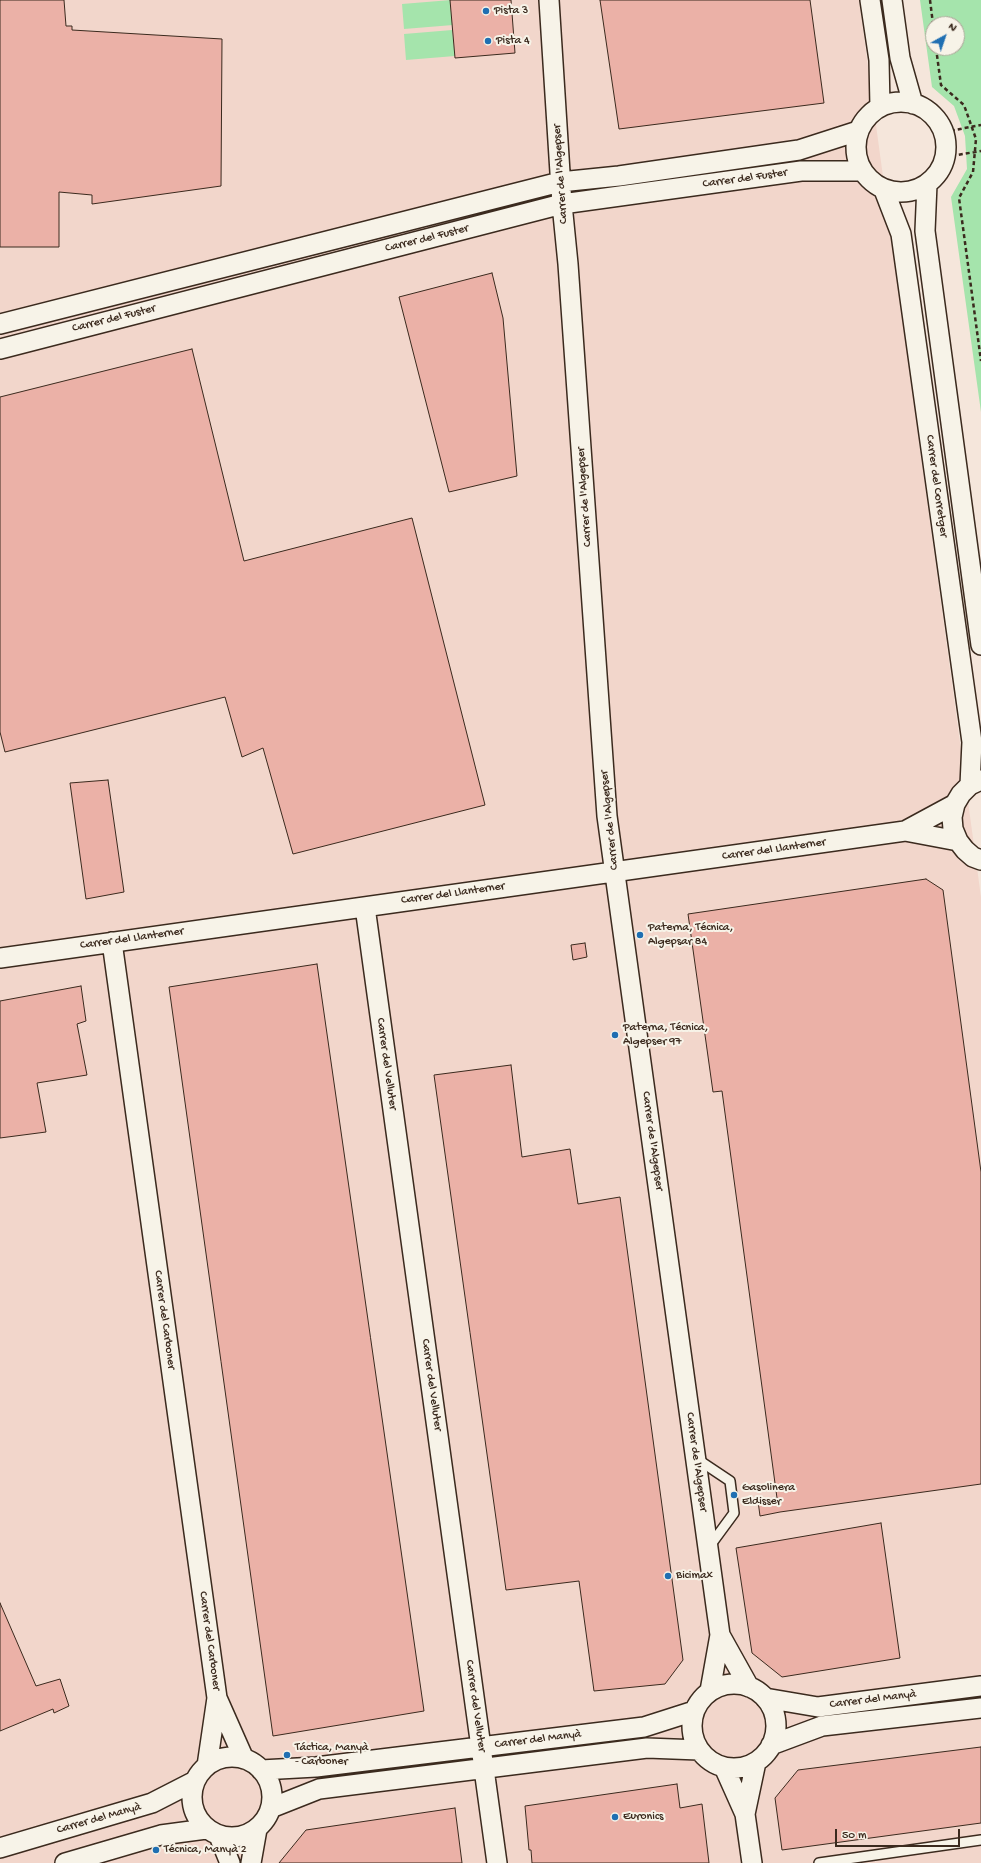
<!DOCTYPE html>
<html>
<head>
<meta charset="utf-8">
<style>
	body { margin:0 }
	#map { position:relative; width:981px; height:1863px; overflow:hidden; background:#f5e6db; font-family:"Gochi Hand",sans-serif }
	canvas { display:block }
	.north { position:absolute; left:925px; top:16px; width:40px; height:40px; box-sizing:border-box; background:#f7f3e8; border:1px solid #aca397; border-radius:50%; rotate:40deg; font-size:11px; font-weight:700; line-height:16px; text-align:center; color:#3b2a1e }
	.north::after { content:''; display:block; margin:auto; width:14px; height:18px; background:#1f6fb2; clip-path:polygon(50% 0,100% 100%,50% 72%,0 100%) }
	.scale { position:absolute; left:835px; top:1829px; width:125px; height:18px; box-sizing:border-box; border:2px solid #3b2a1e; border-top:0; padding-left:5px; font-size:12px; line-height:14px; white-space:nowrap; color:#3b2a1e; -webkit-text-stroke:3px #f7f3e8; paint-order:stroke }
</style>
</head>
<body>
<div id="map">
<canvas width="981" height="1863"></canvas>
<div class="north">N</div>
<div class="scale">50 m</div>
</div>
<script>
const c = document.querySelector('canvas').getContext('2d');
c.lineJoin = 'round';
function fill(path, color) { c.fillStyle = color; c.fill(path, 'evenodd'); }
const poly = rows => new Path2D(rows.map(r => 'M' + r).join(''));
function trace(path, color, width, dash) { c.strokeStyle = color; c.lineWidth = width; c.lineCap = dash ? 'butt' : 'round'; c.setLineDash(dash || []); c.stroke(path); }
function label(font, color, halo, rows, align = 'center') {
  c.font = font + ' "Gochi Hand",sans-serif'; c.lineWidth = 4; c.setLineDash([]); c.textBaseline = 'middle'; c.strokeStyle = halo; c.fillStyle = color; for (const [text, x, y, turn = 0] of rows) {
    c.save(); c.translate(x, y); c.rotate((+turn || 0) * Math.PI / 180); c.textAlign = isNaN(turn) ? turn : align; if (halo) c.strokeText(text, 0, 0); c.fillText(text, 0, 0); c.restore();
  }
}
fill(poly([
	[0,0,859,0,981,897,981,1863,0,1863]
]), '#f2d6cb');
fill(poly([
	[451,0,453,25,404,29,402,4],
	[920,0,981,0,981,412,951,197,967,169,965,136,954,106,932,87],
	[933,24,957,24,957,48,933,48],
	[452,30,455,56,406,60,404,34]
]), '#a5e4ac');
const building = poly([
	[0,0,64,0,66,26,72,26,72,30,222,39,221,186,92,204,92,195,59,192,59,247,0,247,0,0],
	[450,0,511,0,515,53,455,58,450,0],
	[600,0,810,0,824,103,619,129,600,0],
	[492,273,503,318,517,476,449,492,399,297,492,273],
	[192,349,244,561,412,518,485,805,293,854,263,748,242,757,225,697,5,752,0,732,0,397,192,349],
	[108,780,124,892,86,899,70,783,108,780],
	[926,879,943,890,981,1172,981,1484,780,1512,760,1516,758,1501,777,1498,722,1091,713,1092,688,914,926,879],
	[585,943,587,957,573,960,571,945,585,943],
	[317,964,424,1711,273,1736,169,987,317,964],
	[81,986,86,1021,77,1024,87,1075,37,1083,46,1132,0,1138,0,1001,81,986],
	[511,1065,522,1157,570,1149,578,1204,620,1197,683,1660,665,1684,594,1691,579,1581,506,1590,434,1075,511,1065],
	[881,1523,900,1658,782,1677,752,1653,736,1548,881,1523],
	[0,1603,36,1686,60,1679,69,1706,54,1713,53,1709,0,1731,0,1603],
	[981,1747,981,1823,782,1850,775,1798,798,1770,981,1747],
	[677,1784,680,1808,702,1804,709,1863,532,1863,531,1850,529,1850,525,1806,677,1784],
	[455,1808,462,1863,279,1863,306,1830,455,1808]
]);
fill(building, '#ebb1a7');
trace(building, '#3b2a1e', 1);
const lane = poly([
	[697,1459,730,1481,734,1513,709,1547],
	[819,1863,981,1840]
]);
const street = poly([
	[549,0,562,204,568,264,607,816,720,1635,710,1691],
	[870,0,879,60,880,107],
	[892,0,900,58,913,104],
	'856 147a45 45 0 1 1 90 0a45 45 0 1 1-90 0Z',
	[927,184,925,231,981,645],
	[884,190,901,234,972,742,970,785],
	[0,324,560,182,619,176,799,150,858,131],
	[0,349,562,204,801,171,862,171],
	[981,780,970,785,961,794,955,804,952,817,953,829,958,841,965,850,973,857,981,860],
	[905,831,955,804],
	[365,907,497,1863],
	[112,942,217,1698,207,1766],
	[0,958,905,831,958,841],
	[720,1635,749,1687],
	'692 1726a42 42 0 1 1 84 0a42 42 0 1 1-84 0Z',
	[217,1698,244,1759],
	[765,1698,818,1707,981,1686],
	[771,1745,822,1726,981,1708],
	'192 1797a40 40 0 1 1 80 0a40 40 0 1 1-80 0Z',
	[724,1767,745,1814,752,1863],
	[261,1770,316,1767,644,1727,694,1711],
	[271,1808,319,1789,647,1748,699,1750],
	[745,1814,756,1762],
	[219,1836,230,1863],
	[0,1848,152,1803,195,1781],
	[65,1863,161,1835,206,1829],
	[251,1863,257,1829]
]);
trace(lane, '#3b2a1e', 12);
trace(street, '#3b2a1e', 22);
trace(poly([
	[930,0,933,24],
	[936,48,941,85,964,105,976,139,973,172,959,198,981,361],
	[944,132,981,125],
	[945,157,981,151]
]), '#3b2a1e', 2.5, [4, 3]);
trace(lane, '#f7f3e8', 9);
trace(street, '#f7f3e8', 19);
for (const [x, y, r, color] of [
	[486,11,4,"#1f6fb2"],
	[488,41,4,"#1f6fb2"],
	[640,935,4,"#1f6fb2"],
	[615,1035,4,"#1f6fb2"],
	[734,1495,4,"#1f6fb2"],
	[668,1576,4,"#1f6fb2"],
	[287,1755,4,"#1f6fb2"],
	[615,1817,4,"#1f6fb2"],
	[156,1850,4,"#1f6fb2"]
]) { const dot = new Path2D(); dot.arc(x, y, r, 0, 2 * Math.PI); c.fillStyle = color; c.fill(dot); trace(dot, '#f7f3e8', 1.5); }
label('12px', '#3b2a1e', '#f7f3e8', [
	["Pista 3",494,11],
	["Pista 4",496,41],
	["Paterna, Técnica,",648,928],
	["Algepsar 84",648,942],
	["Paterna, Técnica,",623,1028],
	["Algepser 97",623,1042],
	["Gasolinera",742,1488],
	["Eldisser",742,1502],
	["Bicimax",676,1576],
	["Táctica, Manyà",295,1748],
	["- Carboner",295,1762],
	["Euronics",623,1817],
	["Técnica, Manyà 2",164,1850]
], 'left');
label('12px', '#3b2a1e', '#f7f3e8', [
	["Carrer de l'Algepser",561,174,-94],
	["Carrer del Fuster",745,179,-8],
	["Carrer del Fuster",427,239,-14],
	["Carrer del Fuster",114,319,-14],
	["Carrer del Corretger",936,486,82],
	["Carrer de l'Algepser",585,497,-94],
	["Carrer de l'Algepser",610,820,-96],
	["Carrer del Llanterner",774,850,-8],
	["Carrer del Llanterner",453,894,-8],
	["Carrer del Llanterner",132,939,-8],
	["Carrer del Velluter",386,1064,82],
	["Carrer de l'Algepser",652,1141,82],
	["Carrer del Carboner",164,1320,82],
	["Carrer del Velluter",431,1385,82],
	["Carrer de l'Algepser",696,1462,82],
	["Carrer del Carboner",209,1641,82],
	["Carrer del Manyà",873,1700,-7],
	["Carrer del Velluter",475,1706,82],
	["Carrer del Manyà",538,1740,-7],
	["Carrer del Manyà",99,1819,-16]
]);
</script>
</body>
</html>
